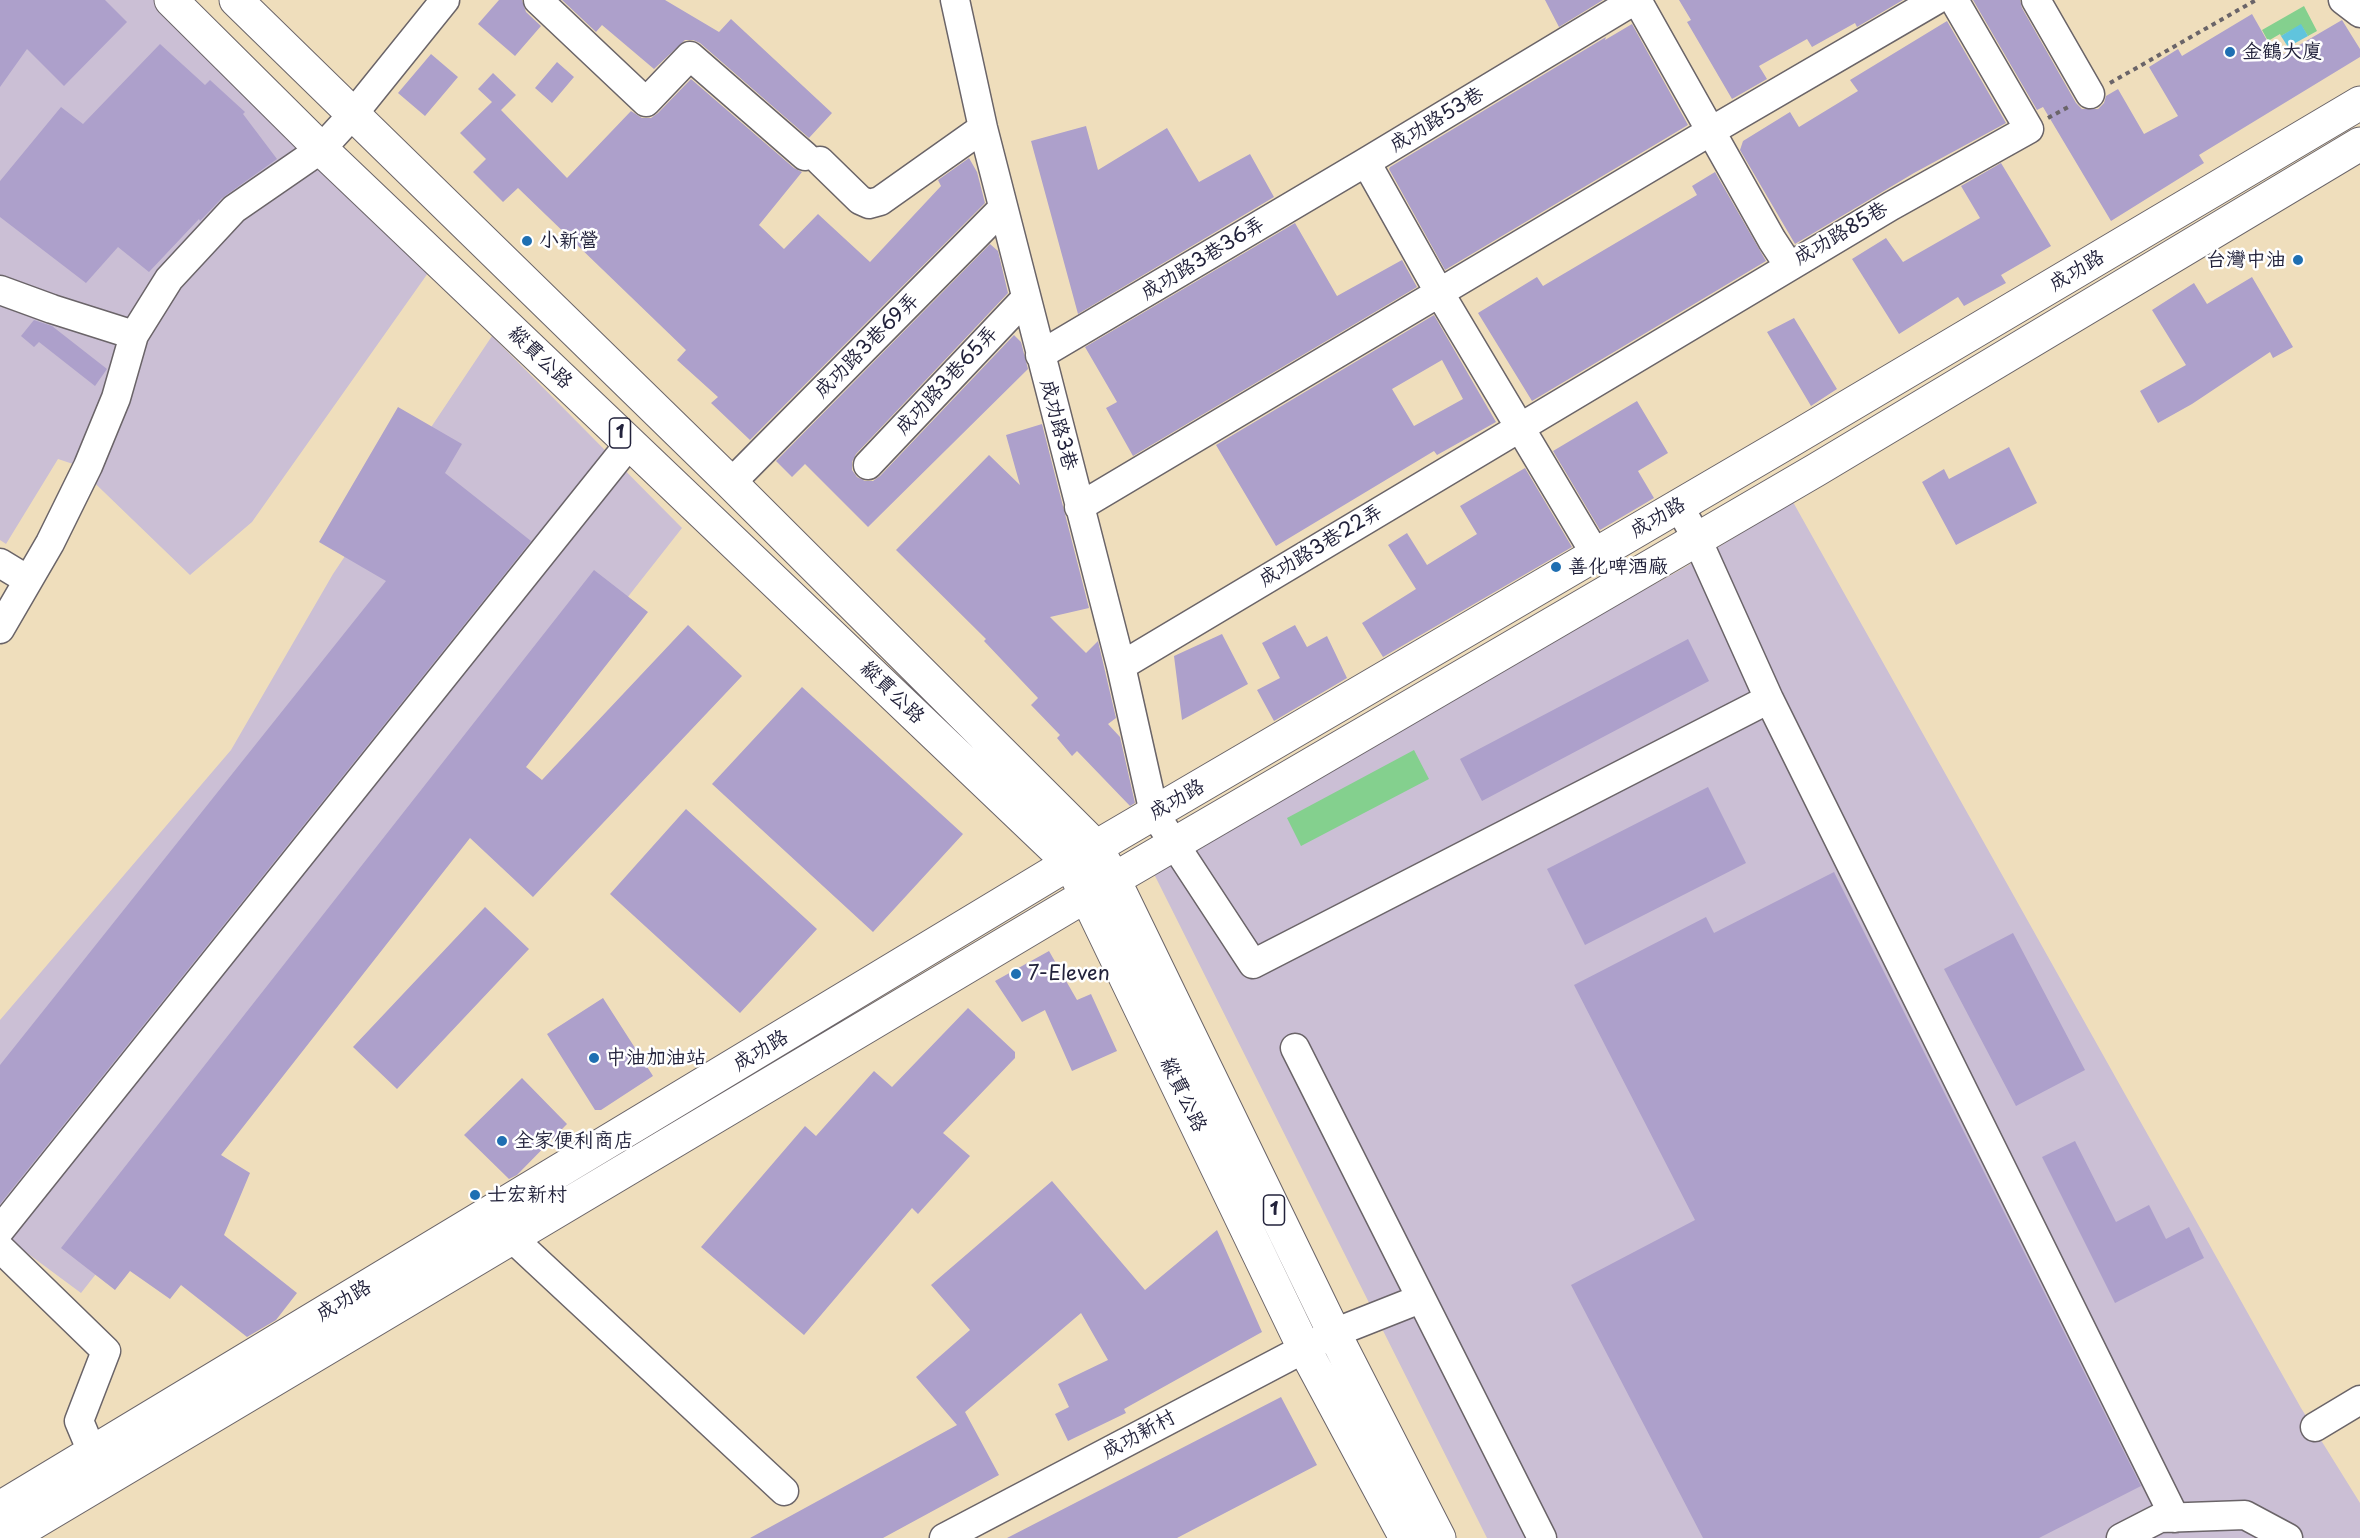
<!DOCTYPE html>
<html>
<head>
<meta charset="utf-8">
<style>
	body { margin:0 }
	canvas { display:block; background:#efdebc }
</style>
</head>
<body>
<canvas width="2360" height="1538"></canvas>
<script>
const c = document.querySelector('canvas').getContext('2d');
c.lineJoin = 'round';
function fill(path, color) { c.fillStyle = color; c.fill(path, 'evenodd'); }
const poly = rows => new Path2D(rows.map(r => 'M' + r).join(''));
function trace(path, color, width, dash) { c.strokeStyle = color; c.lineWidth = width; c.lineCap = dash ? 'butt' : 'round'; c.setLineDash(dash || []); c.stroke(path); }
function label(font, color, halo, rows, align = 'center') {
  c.font = font + ' "Playpen Sans","LXGW WenKai TC",sans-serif'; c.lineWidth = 5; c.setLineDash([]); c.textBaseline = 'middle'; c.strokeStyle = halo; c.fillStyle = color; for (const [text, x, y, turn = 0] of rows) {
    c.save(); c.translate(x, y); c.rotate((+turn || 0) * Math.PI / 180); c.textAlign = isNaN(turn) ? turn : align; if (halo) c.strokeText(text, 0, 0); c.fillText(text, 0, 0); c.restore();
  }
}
fill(poly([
	[0,0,159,0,428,273,252,522,190,575,76,465,58,459,6,544,0,540],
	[492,336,682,528,81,1293,0,1233,0,1020,231,750,333,574],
	[1793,502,2301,1408,2360,1503,2360,1538,1487,1538,1149,864,1682,569]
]), '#cbbfd5');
fill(poly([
	[2304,6,2317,31,2308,36,2301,25,2281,36,2280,34,2268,41,2262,30],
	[1414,750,1429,779,1301,846,1287,818]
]), '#84d08e');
fill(poly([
	[2301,24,2308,36,2288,47,2281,36]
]), '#60c4dd');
fill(poly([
	[0,0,105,0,127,22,64,86,27,49,0,87],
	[499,0,522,0,526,12,541,26,515,56,478,24],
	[562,0,665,0,719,32,731,19,832,113,809,138,700,43,693,40,685,40,654,69,602,25,596,32],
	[1545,0,1603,0,1559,27],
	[1679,0,1903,0,1857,27,1855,23,1812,47,1807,39,1759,66,1767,79,1732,99,1687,22,1691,20],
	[1973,0,2020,0,2022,8,2076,103,2082,109,2098,109,2104,103,2106,96,2118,89,2144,134,2178,116,2149,67,2178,49,2182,56,2252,14,2277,58,2342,20,2360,49,2360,57,2199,155,2204,163,2111,221,2043,107,2037,110],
	[1947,21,2006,123,1914,173,1795,244,1740,150,1743,141,1790,112,1799,127,1858,91,1850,80],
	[1632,24,1688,125,1445,270,1389,169,1390,167,1606,37,1605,40],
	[160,44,205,85,210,80,245,112,243,114,277,159,222,198,200,221,199,219,149,272,118,247,86,283,0,217,0,181,61,107,83,124],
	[431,54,458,77,425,116,398,93],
	[557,62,574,77,552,103,535,88],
	[493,73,516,95,501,110,567,178,631,111,642,118,651,118,658,113,691,79,794,168,802,172,759,225,784,249,818,214,870,262,941,186,938,180,969,158,977,172,985,203,750,440,711,403,718,397,677,360,686,350,518,188,503,202,473,172,486,159,460,133,492,102,478,89],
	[1086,126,1098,170,1167,128,1199,182,1250,154,1274,197,1078,314,1031,141],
	[2001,163,2051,246,2001,275,2006,283,1964,306,1958,297,1899,334,1852,259,1886,238,1903,262,1980,218,1961,186],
	[1715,172,1766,261,1532,401,1478,313,1537,277,1543,286,1697,195,1692,186],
	[1295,223,1337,296,1402,260,1417,287,1133,456,1106,408,1117,402,1085,347],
	[990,244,998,251,1008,293,856,454,852,462,852,470,857,477,865,481,873,481,880,476,1014,335,1021,342,1028,369,868,527,805,464,792,477,776,461],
	[2252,277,2293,347,2273,358,2270,352,2192,404,2158,423,2140,391,2186,365,2152,310,2194,283,2207,304],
	[1434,315,1496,422,1437,455,1434,451,1276,546,1216,445],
	[1442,360,1463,399,1414,426,1392,389],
	[1794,318,1837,389,1811,406,1767,332],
	[34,320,52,326,107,369,95,386,39,342,34,347,21,336],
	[1637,401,1668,453,1638,471,1654,498,1600,530,1553,451],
	[398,407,462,444,445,473,531,541,0,1204,0,1065,386,581,319,542],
	[1042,424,1089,608,1050,617,1086,653,1098,641,1116,718,1108,724,1120,737,1135,803,1130,806,1077,751,1072,756,1057,738,1060,735,1031,705,1038,698,984,641,986,639,896,550,989,455,1020,485,1006,435],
	[2009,447,2037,503,1956,545,1922,482,1944,469,1949,479],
	[1525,468,1572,547,1383,657,1362,623,1416,589,1388,545,1407,533,1427,565,1477,534,1460,506],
	[594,570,648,612,526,767,542,780,688,625,742,676,533,897,470,838,221,1155,250,1173,224,1235,297,1293,276,1320,247,1337,181,1285,170,1299,130,1271,115,1290,61,1248],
	[1295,625,1307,647,1327,636,1347,678,1274,721,1257,690,1280,678,1262,643],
	[1222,634,1248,684,1182,720,1174,656],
	[1688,639,1709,681,1482,801,1460,759],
	[802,687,963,834,873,932,712,784],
	[1708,787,1746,863,1585,945,1547,869],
	[686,809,817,929,740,1013,610,894],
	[1834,872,2141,1486,2039,1538,1703,1538,1571,1285,1695,1220,1574,985,1706,917,1714,933],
	[485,907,529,949,397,1089,353,1047],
	[2013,933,2085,1070,2016,1106,1944,969],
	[1049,951,1077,1000,1091,994,1117,1051,1072,1071,1045,1010,1022,1022,995,981],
	[603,998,653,1076,601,1110,595,1110,547,1034],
	[968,1008,1015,1052,1015,1058,943,1133,970,1156,918,1214,912,1208,804,1335,701,1247,805,1126,816,1136,874,1071,892,1087],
	[522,1078,567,1124,517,1175,509,1179,464,1135],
	[2075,1141,2116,1222,2149,1205,2166,1239,2189,1227,2204,1258,2115,1303,2042,1157],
	[1052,1181,1145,1290,1217,1230,1262,1332,1124,1409,1126,1413,1068,1441,1055,1414,1069,1407,1058,1384,1108,1360,1081,1313,965,1412,999,1475,883,1538,750,1538,957,1425,916,1377,970,1330,931,1285],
	[1281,1397,1317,1465,1177,1538,1007,1538]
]), '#ada0cb');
const minor = poly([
	[538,0,646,102,690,56,805,156],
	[955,0,983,128,1121,666,1154,813,1253,964,1769,699],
	[1637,0,1772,240,1789,266],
	[2036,0,2090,94],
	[2343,0,2360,13],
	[820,161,860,200,869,204,880,201,983,128],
	[1366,162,1439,292,1596,555],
	[0,290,52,309,134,335],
	[1040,355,1366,162,1635,0],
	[868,465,1026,298],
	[731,483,1003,208],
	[1679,506,1697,539,1769,699,2175,1518],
	[1079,507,1711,131,1936,0],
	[0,563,28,580],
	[0,629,50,543,88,466,116,398,134,335,169,279,234,209,321,149,354,113,445,0],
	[1121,666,1891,206,2029,129,1954,0],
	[1295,1048,1542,1538],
	[499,1220,511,1237,784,1491],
	[0,1230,630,443],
	[0,1248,106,1351,79,1421,92,1452],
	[2315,1427,2360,1400],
	[944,1538,1334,1333,1420,1299],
	[2121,1538,2160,1518,2245,1515,2288,1538]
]);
const major = poly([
	[171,0,321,149,1071,864,1304,1348,1406,1538],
	[236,0,731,483,1096,847,1114,880,1334,1333,1439,1538],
	[0,1508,1096,847,1793,439,2360,103],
	[8,1538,1087,895,1816,470,2360,144]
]);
trace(minor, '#6a6468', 31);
trace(major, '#6a6468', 35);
trace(poly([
	[2110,83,2256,0],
	[2048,118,2070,106]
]), '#6a6468', 4, [4.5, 4.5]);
trace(minor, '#fff', 28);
trace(major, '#fff', 33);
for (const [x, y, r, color] of [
	[2230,52,6,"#1f6fb2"],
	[527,241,6,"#1f6fb2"],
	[2298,260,6,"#1f6fb2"],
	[1556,567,6,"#1f6fb2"],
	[1016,974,6,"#1f6fb2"],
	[594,1058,6,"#1f6fb2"],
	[502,1141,6,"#1f6fb2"],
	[475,1195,6,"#1f6fb2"]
]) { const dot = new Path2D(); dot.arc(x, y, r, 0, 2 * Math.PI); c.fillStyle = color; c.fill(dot); trace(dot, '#fff', 2); }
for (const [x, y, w] of [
	[620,433,21],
	[1274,1210,21]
]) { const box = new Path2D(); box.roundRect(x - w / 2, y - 15, w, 30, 4.5); c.fillStyle = '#fff'; c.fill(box); trace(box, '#22223b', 1.5); }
label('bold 18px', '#22223b', null, [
	["1",620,433],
	["1",1274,1210]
]);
label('20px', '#22223b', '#fff', [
	["金鶴大廈",2242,52],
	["小新營",539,241],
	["台灣中油",2286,260,"right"],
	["善化啤酒廠",1568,567],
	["7-Eleven",1028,974],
	["中油加油站",606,1058],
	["全家便利商店",514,1141],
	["士宏新村",487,1195]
], 'left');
label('20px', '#22223b', '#fff', [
	["成功路53巷",1437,120,-31],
	["成功路85巷",1841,234,-30],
	["成功路3巷36弄",1203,259,-31],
	["成功路",2077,271,-31],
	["成功路3巷69弄",867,346,-45],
	["縱貫公路",540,358,44],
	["成功路3巷65弄",947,381,-47],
	["成功路3巷",1058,425,75],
	["成功路",1658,518,-30],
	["成功路3巷22弄",1321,546,-31],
	["縱貫公路",892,693,44],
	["成功路",1177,800,-30],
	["成功路",761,1051,-31],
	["縱貫公路",1183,1095,64],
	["成功路",344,1301,-31],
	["成功新村",1139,1435,-28]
]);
</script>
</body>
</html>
